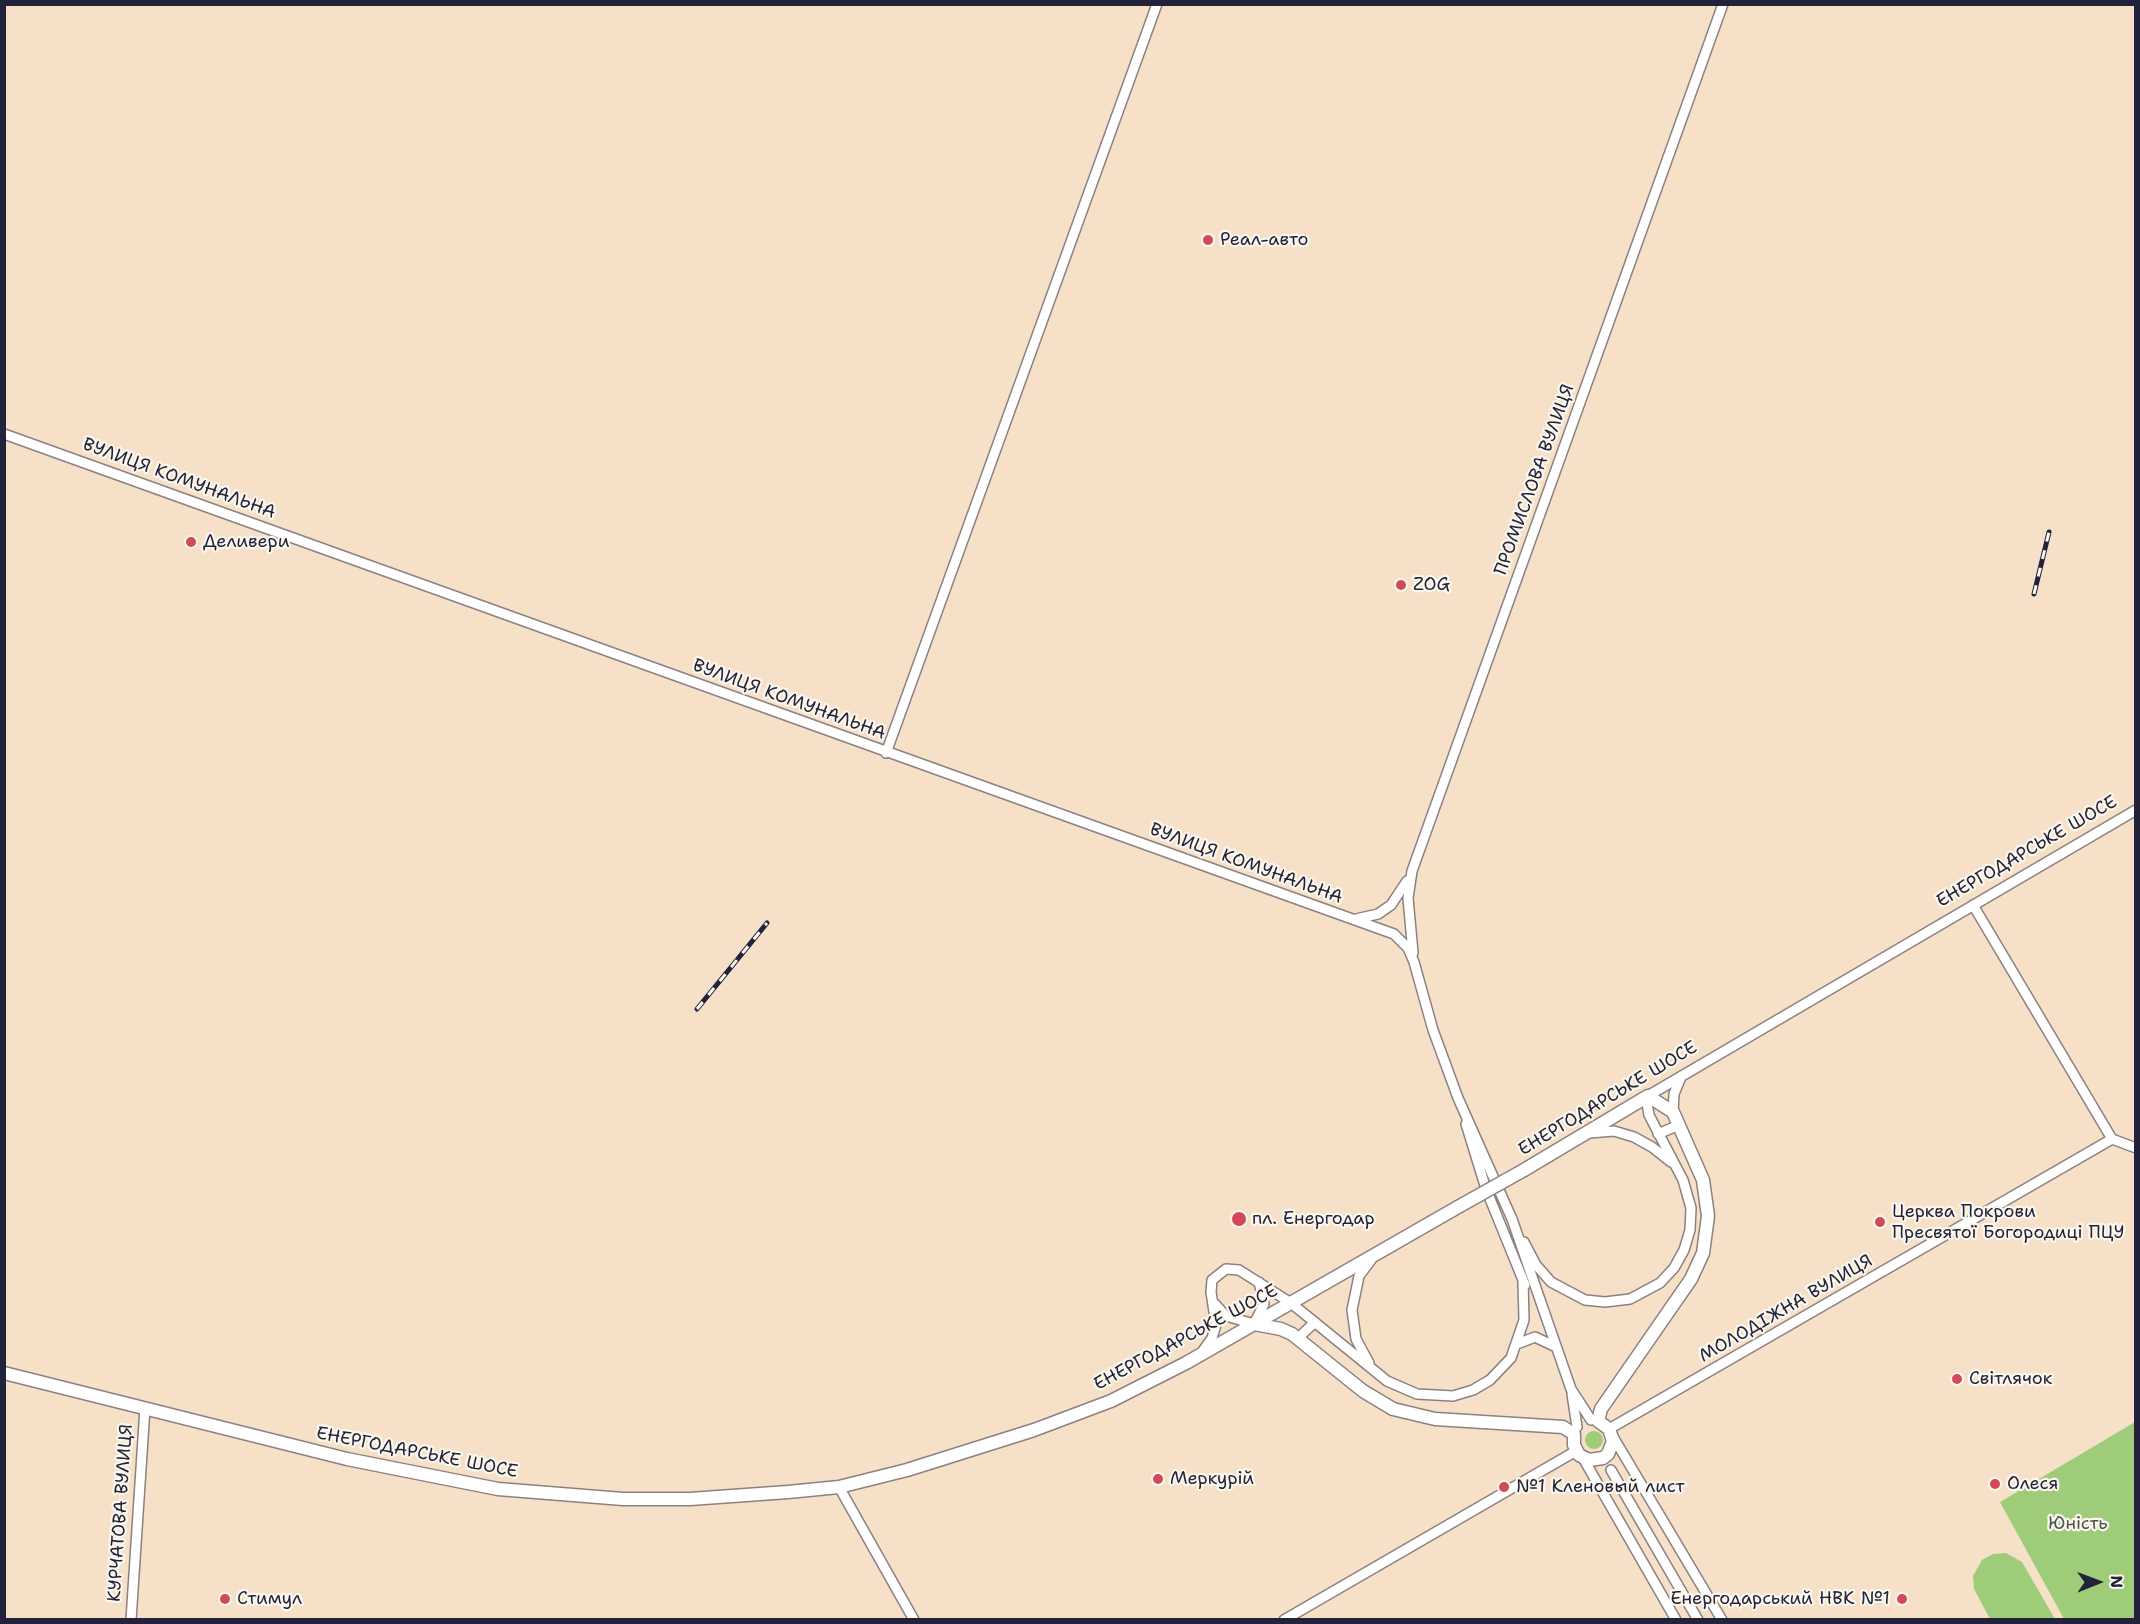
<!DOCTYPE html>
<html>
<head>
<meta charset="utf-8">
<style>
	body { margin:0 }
	#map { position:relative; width:2140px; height:1624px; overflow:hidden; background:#f6e0c7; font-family:"Shantell Sans",sans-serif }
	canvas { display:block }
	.frame { position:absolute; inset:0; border:6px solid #22223b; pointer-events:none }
	.north { position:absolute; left:2068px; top:1552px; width:60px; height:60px; -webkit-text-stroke:4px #fbf7ec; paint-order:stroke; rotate:89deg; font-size:16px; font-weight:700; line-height:24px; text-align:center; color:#22223b }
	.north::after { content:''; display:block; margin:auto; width:21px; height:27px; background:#22223b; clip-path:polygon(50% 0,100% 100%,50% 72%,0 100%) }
</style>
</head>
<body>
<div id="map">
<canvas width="2140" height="1624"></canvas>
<div class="frame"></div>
<div class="north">N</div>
</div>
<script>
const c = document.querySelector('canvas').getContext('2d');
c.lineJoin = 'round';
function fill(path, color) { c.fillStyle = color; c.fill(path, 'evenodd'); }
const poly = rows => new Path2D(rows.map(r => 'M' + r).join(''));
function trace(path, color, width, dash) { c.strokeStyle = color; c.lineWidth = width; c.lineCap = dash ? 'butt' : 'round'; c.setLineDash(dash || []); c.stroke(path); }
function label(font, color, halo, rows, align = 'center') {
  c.font = font + ' "Shantell Sans",sans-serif'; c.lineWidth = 4.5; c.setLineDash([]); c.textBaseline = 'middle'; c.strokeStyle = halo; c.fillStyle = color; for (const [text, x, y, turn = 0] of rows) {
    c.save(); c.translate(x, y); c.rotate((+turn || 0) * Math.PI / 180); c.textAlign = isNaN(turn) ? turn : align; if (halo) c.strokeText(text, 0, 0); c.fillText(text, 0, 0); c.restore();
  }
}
fill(poly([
	[2135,1422,2135,1619,2064,1619,2000,1502],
	'1585 1440a9 9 0 1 1 18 0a9 9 0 1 1-18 0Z',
	[2006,1553,2022,1562,2055,1619,1990,1619,1974,1589,1973,1576,1982,1560,1993,1554]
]), '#9fcc79');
const minor = poly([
	[4,434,1394,934,1408,948,1414,962,1433,1030,1458,1098,1512,1219,1571,1389,1591,1420],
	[886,753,1157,4],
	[1973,905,2112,1139],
	[1356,919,1378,914,1391,905,1407,881],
	[1413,953,1408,898,1412,871,1723,4],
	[1673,1112,1674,1094,1681,1077],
	[1466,1124,1486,1189,1525,1285],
	[1589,1133,1614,1131,1634,1137,1652,1147,1671,1162],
	[1658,1134,1679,1125],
	[1524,1242,1536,1265,1551,1282,1585,1300,1605,1302,1630,1299,1660,1283,1674,1268,1684,1250,1690,1230,1691,1208,1683,1180,1649,1115,1646,1097,2136,810],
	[1215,1304,1226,1316,1254,1324,1264,1304,1259,1282],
	[1297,1339,1314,1323],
	[1517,1344,1535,1337,1554,1346],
	[1202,1352,1212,1338,1216,1325,1211,1292,1212,1280,1226,1269,1239,1270,1291,1303,1387,1381,1417,1394,1453,1396,1473,1390,1490,1380,1511,1358,1524,1320,1523,1281],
	[1369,1363,1356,1339,1352,1310,1359,1276,1371,1260],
	[1572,1394,1577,1427],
	[1609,1429,2112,1139,2136,1148],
	[1612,1435,1722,1620],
	[1583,1458,1676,1620],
	[1611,1470,1698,1620],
	[839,1487,914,1620],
	[131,1620,145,1408],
	[1284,1620,1576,1451]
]);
const major = poly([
	[1254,1324,1281,1329,1292,1334,1363,1391,1393,1409,1435,1419,1563,1427,1574,1434,1574,1445,1579,1455,1589,1460,1603,1458,1608,1454,1613,1441,1609,1429,1598,1421,1601,1409,1691,1279,1703,1253,1708,1216,1703,1180,1673,1112,1648,1096,1524,1170],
	[4,1373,347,1459,498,1489,623,1499,690,1499,788,1492,839,1487,907,1470,1034,1430,1111,1401,1186,1363,1458,1207]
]);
trace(minor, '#8c8181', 12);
trace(major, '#8c8181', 15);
trace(minor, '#fff', 9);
trace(major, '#fff', 12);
const rail = poly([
	[2034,594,2049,532],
	[697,1009,767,923]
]);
trace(rail, '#22223b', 5);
trace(rail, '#fbf7ec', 3, [9]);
const majorBridge = poly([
	[1458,1207,1524,1170]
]);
trace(majorBridge, '#8c8181', 15, []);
trace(majorBridge, '#fff', 12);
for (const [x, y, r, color] of [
	[1208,240,6,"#d1495b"],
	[191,542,6,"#d1495b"],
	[1401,585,6,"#d1495b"],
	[1239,1219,8,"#d1495b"],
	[1880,1222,6,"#d1495b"],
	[1957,1379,6,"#d1495b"],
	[1158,1479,6,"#d1495b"],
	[1995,1484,6,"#d1495b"],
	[1504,1487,6,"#d1495b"],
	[225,1599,6,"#d1495b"],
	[1902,1599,6,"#d1495b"]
]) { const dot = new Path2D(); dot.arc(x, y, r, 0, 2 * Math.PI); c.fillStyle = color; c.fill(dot); trace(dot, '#fbf7ec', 2); }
label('18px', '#22223b', '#fbf7ec', [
	["Реал-авто",1220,240],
	["Деливери",203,542],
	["ZOG",1413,585],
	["Церква Покрови",1892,1212],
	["Пресвятої Богородиці ПЦУ",1892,1233],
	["пл. Енергодар",1252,1219],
	["Світлячок",1969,1379],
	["Меркурій",1170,1479],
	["Олеся",2007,1484],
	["№1 Кленовый лист",1516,1487],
	["Стимул",237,1599],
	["Енергодарський НВК №1",1890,1599,"right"]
], 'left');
label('18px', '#22223b', '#fbf7ec', [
	["ВУЛИЦЯ КОМУНАЛЬНА",179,479,20],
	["ПРОМИСЛОВА ВУЛИЦЯ",1535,480,-70],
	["ВУЛИЦЯ КОМУНАЛЬНА",789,700,20],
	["ЕНЕРГОДАРСЬКЕ ШОСЕ",2027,852,-30],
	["ВУЛИЦЯ КОМУНАЛЬНА",1246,864,20],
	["ЕНЕРГОДАРСЬКЕ ШОСЕ",1608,1099,-31],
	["МОЛОДІЖНА ВУЛИЦЯ",1786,1309,-30],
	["ЕНЕРГОДАРСЬКЕ ШОСЕ",1186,1338,-28],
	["ЕНЕРГОДАРСЬКЕ ШОСЕ",417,1453,11],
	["КУРЧАТОВА ВУЛИЦЯ",121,1513,-86]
]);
label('18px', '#48554e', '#fbf7ec', [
	["Юність",2078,1524]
]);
</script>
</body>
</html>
